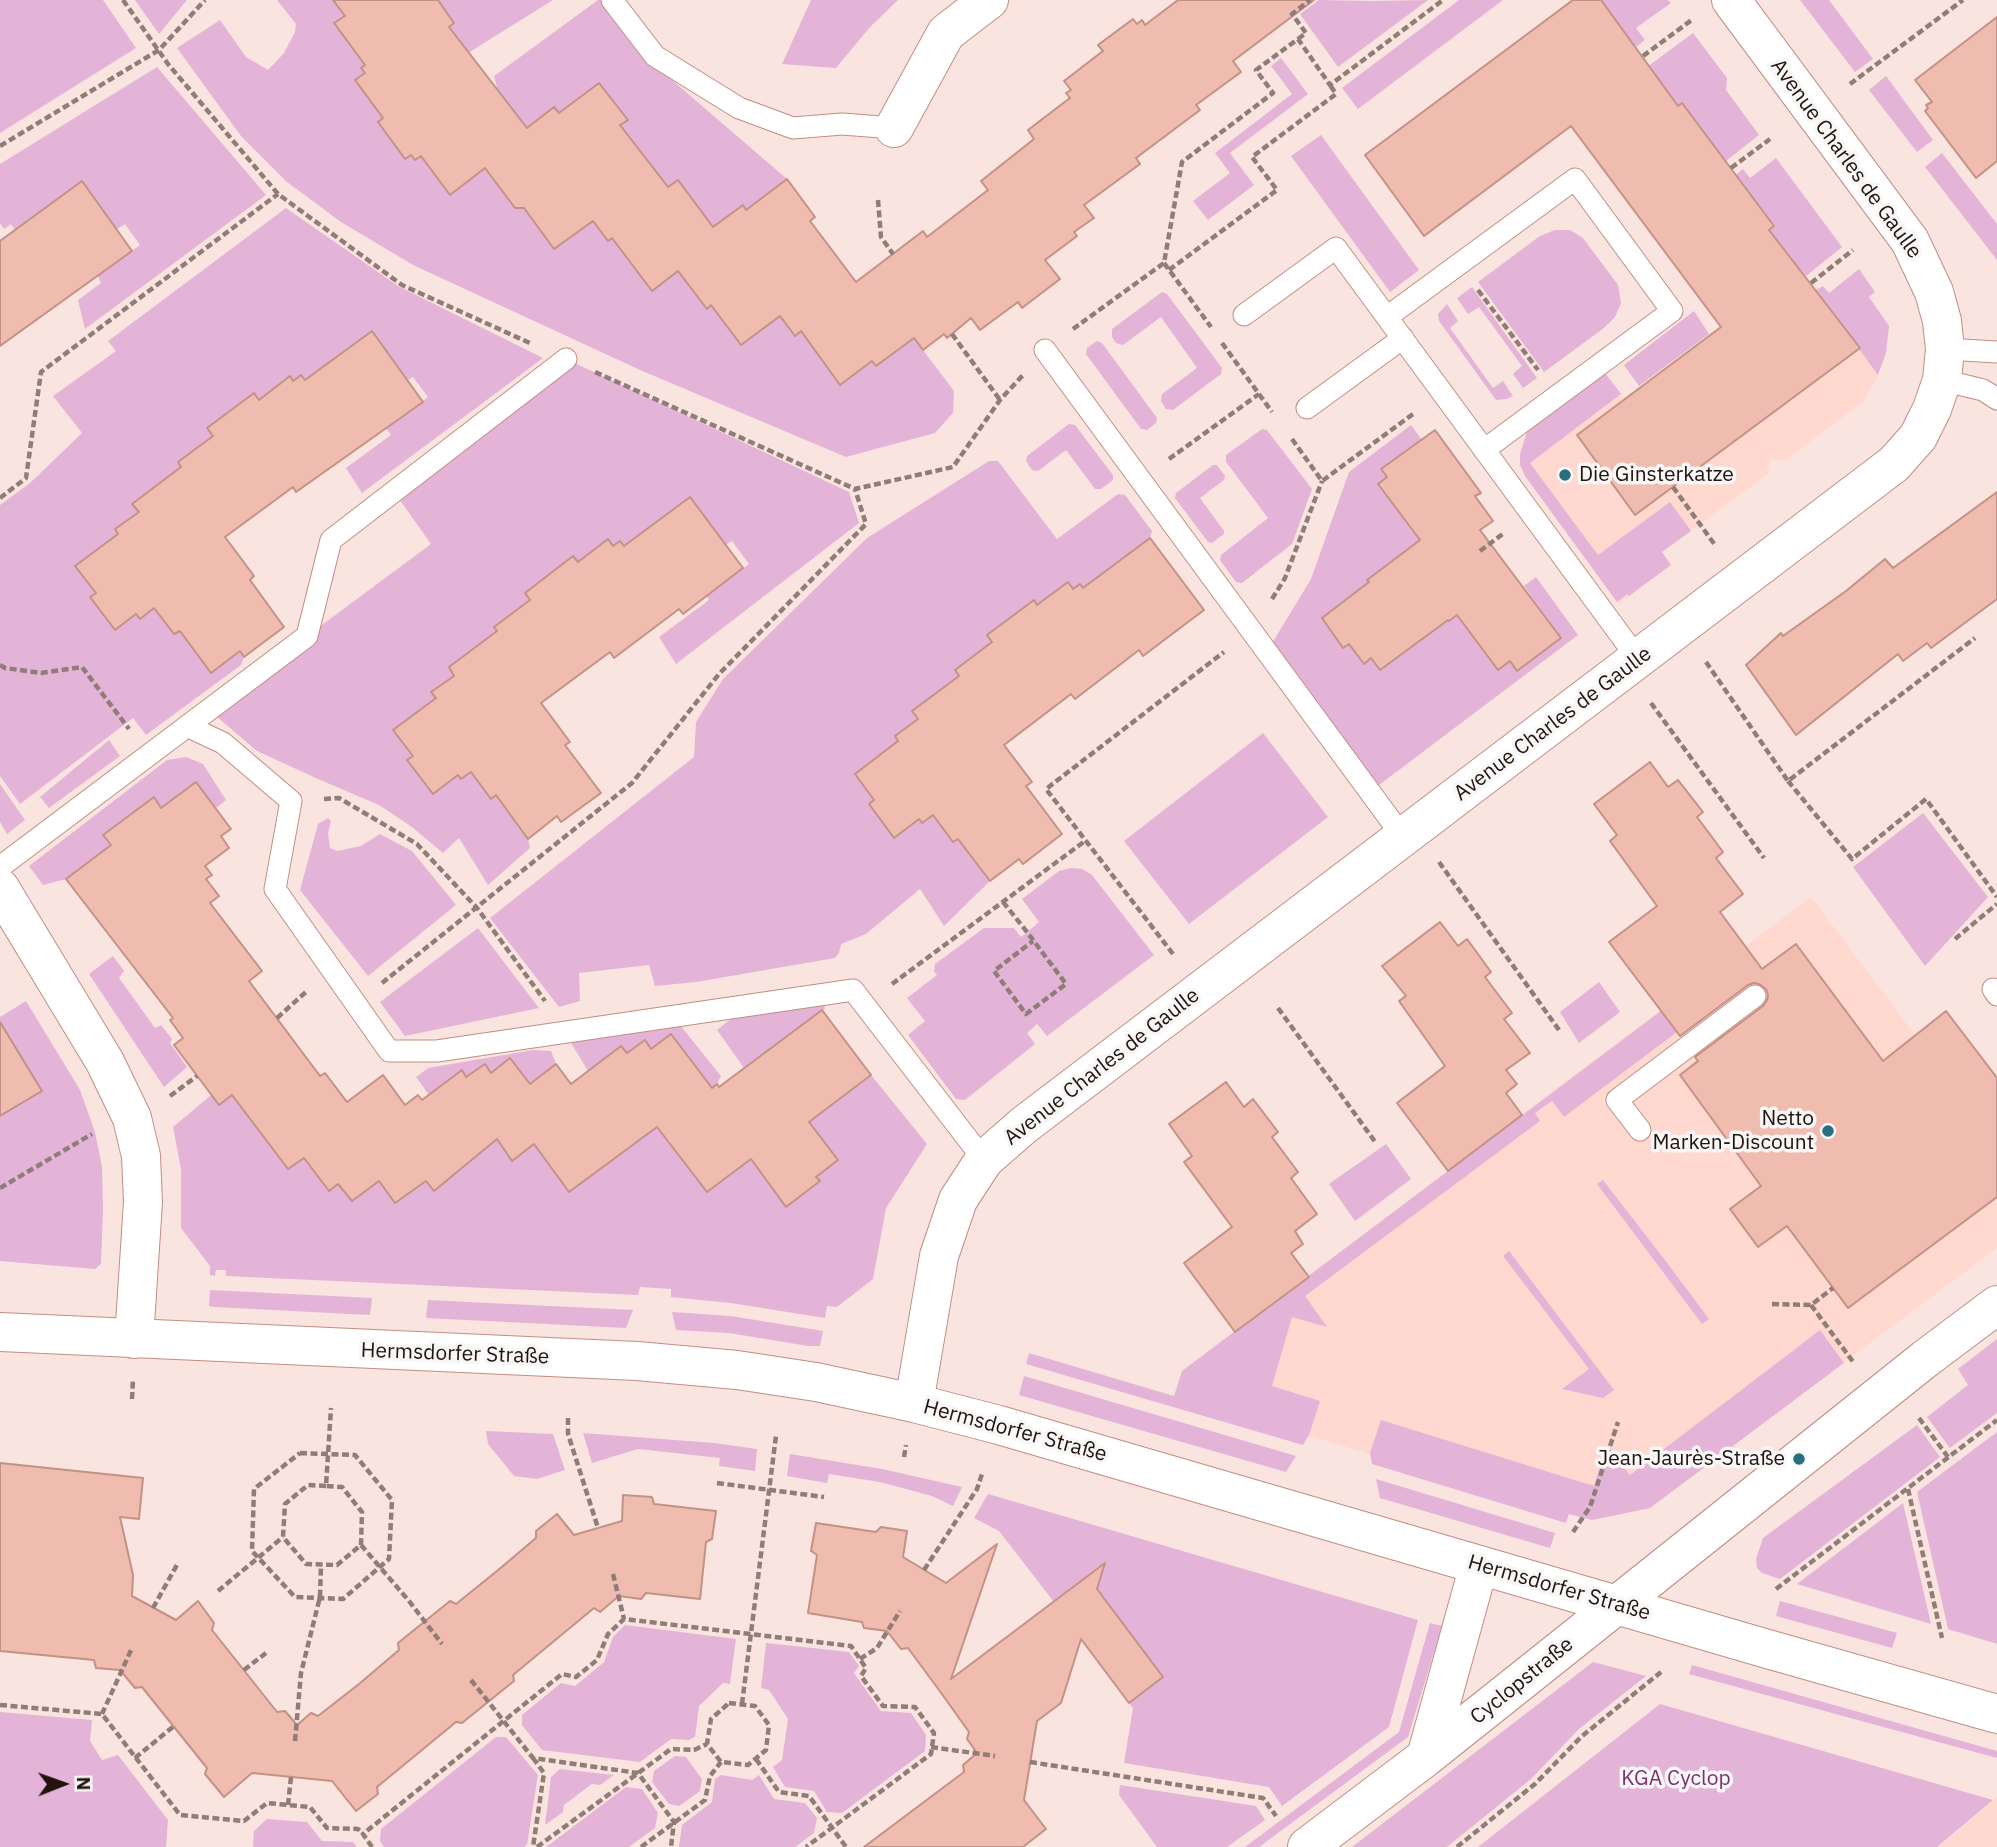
<!DOCTYPE html>
<html>
<head>
<meta charset="utf-8">
<style>
	body { margin:0 }
	#map { position:relative; width:1997px; height:1847px; overflow:hidden; background:#fae4df; font-family:"IBM Plex Sans",sans-serif }
	canvas { display:block }
	.north { position:absolute; left:28px; top:1749px; width:70px; height:70px; -webkit-text-stroke:5px #f7f7f7; paint-order:stroke; rotate:89deg; font-size:19px; font-weight:700; line-height:28px; text-align:center; color:#24120d }
	.north::after { content:''; display:block; margin:auto; width:24px; height:32px; background:#24120d; clip-path:polygon(50% 0,100% 100%,50% 72%,0 100%) }
</style>
</head>
<body>
<div id="map">
<canvas width="1997" height="1847"></canvas>
<div class="north">N</div>
</div>
<script>
const c = document.querySelector('canvas').getContext('2d');
c.lineJoin = 'round';
function fill(path, color) { c.fillStyle = color; c.fill(path, 'evenodd'); }
const poly = rows => new Path2D(rows.map(r => 'M' + r).join(''));
function trace(path, color, width, dash) { c.strokeStyle = color; c.lineWidth = width; c.lineCap = dash ? 'butt' : 'round'; c.setLineDash(dash || []); c.stroke(path); }
function label(font, color, halo, rows, align = 'center') {
  c.font = font + ' "IBM Plex Sans",sans-serif'; c.lineWidth = 7; c.setLineDash([]); c.textBaseline = 'middle'; c.strokeStyle = halo; c.fillStyle = color; for (const [text, x, y, turn = 0] of rows) {
    c.save(); c.translate(x, y); c.rotate((+turn || 0) * Math.PI / 180); c.textAlign = isNaN(turn) ? turn : align; if (halo) c.strokeText(text, 0, 0); c.fillText(text, 0, 0); c.restore();
  }
}
fill(poly([
	[1860,348,1878,375,1863,402,1784,461,1770,459,1768,474,1662,552,1671,565,1619,604,1525,476,1520,465,1520,454,1527,432,1605,373,1625,399,1577,436,1636,515],
	[1811,897,1997,1144,1997,1248,1650,1508,1592,1520,1175,1396,1182,1371],
	[1997,1797,1997,1847,1937,1847,1963,1827]
]), '#ffd9d0');
fill(poly([
	[0,0,103,0,136,48,0,133],
	[135,0,187,0,159,34],
	[277,0,333,0,345,16,334,24,365,65,361,68,365,73,355,80,383,118,378,122,415,160,421,156,449,194,485,168,515,208,524,208,554,249,586,226,591,218,608,241,612,238,651,290,678,271,707,308,711,305,741,345,772,322,779,313,801,331,840,385,872,361,876,365,914,338,954,391,953,413,935,433,846,457,640,370,413,265,341,222,287,182,241,136,177,48,220,20,246,57,268,70,284,53,295,32,296,24],
	[438,0,553,0,468,53,449,27,454,22],
	[598,0,601,0,651,62,787,179,746,210,742,205,723,220,713,236,705,216,678,180,667,188,620,125,628,120,599,83,559,113,554,107,532,124,524,138,498,91,494,76],
	[811,0,898,0,870,27,836,68,782,64],
	[1319,0,1372,1,1428,0,1338,67,1300,14],
	[1459,0,1503,0,1358,109,1342,88],
	[1601,0,1668,0,1671,3,1636,28,1645,40,1636,47],
	[1800,0,1829,0,1873,59,1855,72],
	[1693,33,1727,78,1726,90,1759,135,1726,161,1712,143,1709,145,1698,124,1683,104,1677,107,1647,67],
	[1281,58,1308,94,1230,153,1254,185,1208,220,1193,201,1230,173,1215,153,1292,94,1271,66],
	[157,67,266,195,85,329,78,300,101,283,98,276,140,245,125,224,117,229,82,181,15,230,11,224,4,229,0,223,0,164],
	[1886,76,1933,140,1917,152,1869,90],
	[1321,135,1419,270,1390,292,1291,156],
	[1942,153,1997,224,1997,260,1925,167],
	[1776,158,1842,247,1806,276,1801,270,1799,271,1769,230,1774,225,1736,175,1743,169,1750,178],
	[286,208,398,286,543,358,362,493,346,468,391,435,386,428,428,397,413,377,408,380,373,332,305,380,301,375,293,381,290,377,259,400,254,393,208,428,213,436,178,462,181,467,133,504,139,512,116,529,118,534,96,593,91,597,115,630,136,614,140,619,154,608,174,634,180,631,211,673,240,651,244,657,241,665,146,735,133,718,20,804,0,776,0,505,30,483,82,433,53,396,116,351,108,341],
	[1555,230,1570,230,1583,238,1618,285,1621,303,1615,317,1604,328,1544,372,1478,282,1540,236],
	[1859,269,1875,292,1869,297,1889,326,1886,353,1878,375,1816,290,1823,286,1829,293],
	[1472,287,1537,378,1523,388,1513,374,1522,366,1479,307,1468,314,1457,298],
	[1162,292,1167,294,1222,368,1221,374,1173,410,1166,409,1161,401,1162,394,1197,368,1161,317,1123,345,1116,343,1112,337,1112,329],
	[1447,304,1458,321,1450,328,1493,388,1503,381,1513,396,1507,399,1496,400,1439,321,1438,314],
	[1694,311,1709,334,1639,386,1624,365],
	[1097,341,1102,343,1157,418,1156,423,1147,430,1141,429,1086,354,1087,348],
	[566,359,849,492,859,523,676,664,659,637,709,600,707,596,749,564,732,541,726,545,690,497,624,546,620,541,613,546,608,539,578,562,572,557,526,592,530,600,494,627,497,631,449,667,454,676,432,692,436,698,393,730,413,756,408,760,433,793,458,775,462,779,471,772,491,799,496,795,528,839,530,848,488,885,459,838,443,853,412,827,379,805,318,779,257,751,216,716,307,636,431,544,397,496],
	[1605,373,1621,394,1530,463,1598,555,1670,502,1691,531,1662,552,1671,565,1629,596,1627,594,1617,602,1525,476,1520,465,1520,454,1527,432],
	[1069,424,1075,425,1113,475,1113,480,1101,489,1095,489,1066,450,1038,471,1032,470,1026,461,1027,456],
	[1411,425,1422,440,1381,469,1387,477,1378,484,1412,530,1427,541,1412,546,1367,579,1369,582,1322,618,1343,647,1349,644,1363,664,1371,658,1380,670,1447,618,1450,621,1462,612,1466,627,1498,670,1510,661,1517,670,1561,638,1524,586,1536,577,1578,635,1375,788,1271,645,1311,579,1349,472],
	[1262,429,1267,430,1312,489,1292,544,1242,583,1236,582,1220,560,1221,555,1268,518,1226,462,1226,455],
	[989,461,998,461,1057,539,1118,494,1125,495,1152,531,1150,538,1083,588,1080,584,1073,589,1068,582,1037,605,987,635,992,642,955,670,959,676,912,711,918,719,895,736,898,741,855,774,874,800,869,805,894,838,919,819,922,823,933,815,953,842,958,839,990,881,944,926,920,889,866,934,841,944,839,953,835,958,696,982,655,986,649,965,579,973,580,1001,559,1007,490,918,694,757,696,722,723,679,867,538],
	[1213,465,1217,465,1225,476,1224,480,1200,498,1224,531,1224,534,1212,543,1208,542,1175,498,1176,493],
	[1263,733,1328,817,1189,924,1124,841],
	[109,740,120,756,49,808,40,797],
	[186,757,203,764,226,800,216,808,196,783,161,808,153,797,103,835,117,854,97,869,91,860,66,879,43,885,29,866,167,760],
	[0,784,25,820,7,834,0,822],
	[1923,813,1988,897,1925,966,1853,867],
	[328,818,331,821,328,833,330,848,337,851,361,846,380,834,412,851,456,905,368,976,300,890,318,824],
	[1071,868,1082,869,1092,875,1154,955,1047,1036,1037,1024,1027,1033,1035,1044,965,1100,956,1099,908,1035,925,1021,907,998,937,975,934,971,935,964,984,928,1014,928,1021,937,1031,929,1039,922,1022,899,1059,871],
	[478,928,539,1008,405,1036,380,1002],
	[113,956,124,971,119,978,155,1028,161,1025,172,1039,170,1043,187,1067,164,1087,89,974],
	[1734,956,1745,981,1564,1117,1552,1101,1535,1113,1540,1121,1305,1296,1327,1327,1292,1317,1272,1386,1320,1401,1309,1435,1303,1445,1026,1364,1029,1353,1174,1396,1182,1371],
	[1599,982,1620,1012,1579,1043,1560,1012],
	[824,999,825,1009,744,1068,717,1030,741,1011],
	[26,1001,80,1090,95,1132,102,1167,103,1211,101,1264,95,1269,0,1261,0,1017],
	[680,1025,721,1076,717,1084,708,1091,692,1063,671,1034,651,1049,645,1040,627,1053,621,1046,588,1071,570,1041],
	[533,1050,551,1051,556,1064,530,1084,511,1058,491,1073,484,1064,466,1077,462,1071,429,1095,416,1077,428,1068],
	[871,1075,927,1144,886,1208,873,1279,837,1307,827,1306,825,1318,731,1303,671,1297,671,1289,640,1287,638,1295,226,1276,226,1270,216,1270,215,1276,210,1275,210,1266,181,1228,181,1169,173,1127,211,1095,219,1105,232,1095,288,1169,304,1158,328,1191,338,1184,352,1201,379,1181,395,1203,426,1181,434,1191,497,1139,512,1160,540,1140,543,1157,569,1191,656,1116,681,1159,707,1192,740,1168,751,1148,760,1172,786,1206,820,1182,816,1177,838,1161,809,1122],
	[1386,1144,1411,1179,1355,1221,1329,1184],
	[1603,1180,1668,1264,1709,1319,1702,1324,1597,1184],
	[1509,1251,1614,1390,1603,1398,1562,1389,1589,1369,1503,1256],
	[210,1290,372,1298,370,1315,214,1307,209,1306],
	[428,1300,633,1310,626,1328,426,1318],
	[672,1312,731,1316,823,1331,820,1346,808,1346,729,1333,676,1330],
	[1820,1330,1844,1363,1650,1508,1592,1520,1569,1514,1566,1523,1372,1464,1370,1453,1381,1420,1594,1486,1604,1454,1610,1450,1630,1475],
	[1997,1339,1997,1413,1950,1448,1927,1417,1968,1385,1958,1369],
	[1024,1376,1296,1456,1286,1472,1019,1395],
	[1917,1425,1940,1457,1780,1579,1762,1573,1757,1568,1756,1559,1763,1538],
	[486,1431,553,1434,565,1470,537,1479,514,1476,488,1444],
	[1997,1432,1997,1644,1948,1629,1917,1492],
	[583,1433,714,1443,757,1449,755,1471,719,1466,720,1458,638,1449,592,1463],
	[790,1454,882,1469,962,1487,953,1506,932,1496,880,1482,829,1474,827,1483,787,1476],
	[1376,1479,1555,1533,1550,1548,1380,1498],
	[988,1494,1418,1620,1389,1727,1282,1806,1269,1787,1124,1763,1133,1708,1129,1703,1163,1677,1088,1577,1054,1602,999,1531,974,1518],
	[1903,1503,1931,1624,1797,1584],
	[1780,1601,1897,1633,1892,1648,1776,1616],
	[1430,1623,1442,1626,1408,1737,1259,1847,1245,1847,1399,1732],
	[625,1625,736,1639,730,1684,723,1683,699,1706,695,1737,689,1740,671,1739,640,1762,542,1750,522,1725,522,1715,561,1683,575,1686,604,1662,613,1637],
	[766,1643,849,1652,859,1666,854,1673,881,1711,911,1713,926,1735,925,1751,842,1813,827,1812,814,1791,785,1787,773,1767,782,1760,788,1719,769,1690,761,1688],
	[1593,1662,1646,1676,1579,1729,1531,1779,1447,1847,1352,1847],
	[1692,1665,1997,1751,1997,1758,1689,1674],
	[1660,1704,1993,1800,1937,1847,1478,1847],
	[0,1712,92,1720,90,1741,102,1760,118,1755,168,1820,166,1847,0,1847],
	[496,1737,506,1737,538,1775,527,1845,524,1847,384,1847,380,1841,381,1829],
	[675,1756,686,1757,702,1779,700,1791,679,1806,669,1804,652,1782,654,1771],
	[560,1769,614,1775,600,1785,592,1784,564,1805,563,1812,545,1825,551,1777],
	[721,1775,752,1780,759,1775,774,1799,805,1803,817,1818,814,1833,795,1847,679,1847,682,1825,712,1802,715,1779],
	[1120,1785,1256,1806,1265,1820,1227,1847,1157,1847,1119,1795],
	[626,1787,642,1789,658,1813,655,1828,629,1847,546,1847],
	[267,1819,307,1822,322,1841,353,1842,357,1847,253,1847,254,1831]
]), '#e3b4d8');
const building = poly([
	[333,0,438,0,454,23,449,27,527,128,554,107,559,113,599,83,628,120,620,125,668,187,678,180,713,227,743,205,746,210,787,179,815,217,810,221,856,282,923,231,927,237,988,190,981,181,1034,139,1028,130,1070,98,1066,93,1071,90,1064,81,1103,51,1098,45,1133,19,1137,24,1142,20,1145,25,1178,0,1314,0,1233,61,1241,72,1196,105,1200,110,1136,158,1140,164,1084,205,1094,218,1074,232,1077,236,1045,260,1060,279,1022,308,1018,302,980,330,971,318,947,338,944,334,923,350,914,338,876,366,872,361,840,385,801,331,795,336,780,316,741,345,711,305,707,309,678,271,652,291,612,238,608,241,593,221,554,249,524,208,515,208,485,168,450,195,421,156,415,160,411,155,405,159,378,122,383,118,355,80,365,73,361,68,365,65,334,23,345,16,333,0],
	[1573,0,1601,0,1678,106,1682,103,1774,226,1769,230,1860,348,1635,515,1577,435,1721,327,1571,126,1424,236,1365,155,1573,0],
	[1997,17,1997,161,1976,178,1925,111,1928,108,1926,105,1932,102,1915,80,1997,17],
	[82,181,132,251,0,346,0,241,82,181],
	[372,331,423,402,296,492,293,487,225,537,254,576,250,580,284,627,244,657,240,651,211,673,180,631,174,634,154,608,140,619,136,614,115,630,90,597,96,593,75,566,118,534,115,529,139,512,132,504,181,467,178,462,213,436,207,428,254,393,259,400,290,376,293,381,301,375,305,380,372,331],
	[1435,430,1481,493,1475,496,1493,521,1480,530,1561,638,1517,671,1510,661,1498,670,1457,615,1449,621,1448,620,1380,670,1371,658,1364,664,1349,644,1343,648,1322,618,1369,582,1367,580,1420,540,1378,484,1387,477,1381,469,1435,430],
	[1997,492,1997,599,1931,648,1927,643,1903,661,1898,654,1796,735,1746,665,1781,633,1783,636,1846,591,1885,559,1893,568,1997,492],
	[690,497,743,568,683,614,679,609,614,658,610,652,541,703,570,742,565,745,601,793,561,822,557,816,528,839,496,795,491,799,471,772,461,779,458,775,433,794,407,760,413,756,393,730,436,698,431,692,454,676,449,667,497,631,494,627,530,600,525,593,573,556,578,562,608,539,613,546,620,541,624,546,690,497],
	[1150,538,1204,610,1143,656,1139,650,1075,699,1071,694,1004,745,1032,782,1026,786,1062,834,1023,864,1019,859,990,881,958,839,953,842,933,815,922,823,919,819,894,838,869,804,874,800,855,774,898,741,895,736,918,719,912,711,959,676,955,670,992,642,987,635,1034,600,1037,605,1068,582,1073,589,1080,584,1083,588,1150,538],
	[1650,762,1668,787,1678,780,1703,812,1697,817,1723,852,1716,858,1743,894,1720,912,1762,969,1796,944,1883,1061,1946,1011,1997,1078,1997,1197,1848,1308,1787,1226,1758,1247,1730,1209,1761,1186,1680,1075,1698,1061,1695,1057,1763,1006,1767,1000,1768,995,1766,989,1759,984,1754,983,1748,985,1680,1036,1609,942,1657,906,1610,841,1617,835,1594,804,1650,762],
	[196,782,231,829,221,836,229,848,205,866,212,875,206,879,219,896,210,903,262,971,249,981,320,1076,325,1073,347,1102,383,1075,405,1105,418,1095,422,1100,462,1070,466,1077,485,1064,491,1073,510,1058,530,1084,556,1064,571,1084,621,1046,627,1053,645,1040,651,1049,671,1034,712,1088,717,1084,719,1087,822,1010,871,1075,809,1122,838,1160,816,1177,820,1181,786,1207,751,1159,707,1192,657,1127,569,1192,534,1144,512,1161,497,1139,434,1191,426,1181,395,1203,379,1181,352,1201,338,1184,329,1191,304,1158,288,1169,232,1095,219,1105,174,1045,183,1038,170,1020,173,1018,66,879,111,845,103,835,154,797,161,808,196,782],
	[1440,922,1458,946,1467,939,1491,972,1485,977,1512,1013,1504,1019,1530,1053,1506,1070,1517,1084,1506,1093,1522,1115,1448,1171,1397,1103,1445,1066,1399,1001,1406,996,1382,966,1440,922],
	[0,1022,42,1091,0,1116,0,1022],
	[1226,1082,1244,1107,1253,1099,1278,1132,1272,1137,1298,1172,1291,1178,1317,1214,1295,1231,1303,1244,1291,1253,1309,1277,1235,1332,1184,1263,1232,1227,1184,1162,1192,1156,1169,1124,1226,1082],
	[0,1463,143,1478,139,1519,120,1517,133,1575,132,1596,176,1620,198,1601,214,1623,212,1630,277,1712,285,1711,297,1725,311,1713,318,1716,359,1684,399,1650,398,1643,450,1601,456,1604,497,1571,536,1538,536,1531,557,1514,574,1535,622,1521,623,1495,652,1497,654,1504,716,1511,712,1539,706,1542,700,1599,646,1593,641,1599,619,1596,600,1612,594,1608,513,1675,514,1681,462,1723,456,1722,377,1787,378,1794,356,1811,332,1781,252,1773,224,1797,205,1774,207,1768,142,1687,135,1688,120,1670,96,1668,94,1660,0,1651,0,1463],
	[816,1523,876,1532,881,1527,907,1531,903,1557,946,1583,997,1544,951,1679,1105,1563,1097,1589,1163,1677,1129,1703,1081,1639,1061,1703,1037,1721,1024,1800,1046,1829,1023,1847,864,1847,964,1772,963,1765,977,1753,967,1739,969,1732,939,1690,908,1648,901,1649,887,1631,864,1628,862,1622,808,1613,817,1555,811,1551,816,1523]
]);
fill(building, '#f0bcaf');
trace(building, '#c39185', 2);
const lane = poly([
	[612,0,655,56,739,108,793,128,842,124,894,128],
	[1244,315,1336,248,1638,659],
	[1387,317,1575,179,1672,311,1484,450],
	[1945,349,1997,352],
	[1045,350,1403,837],
	[1942,380,1983,390,1997,399],
	[1307,408,1403,338],
	[187,726,223,743,291,801,275,889,389,1051,437,1051,853,990,984,1160],
	[0,867,307,636,331,540,566,359],
	[1993,989,1997,995],
	[1640,1130,1617,1100,1755,996]
]);
const street = poly([
	[894,128,946,33,989,0],
	[0,888,105,1062,132,1118,141,1156,143,1202,134,1339],
	[914,1403,939,1256,958,1200,984,1160,1024,1125,1894,464,1918,437,1932,409,1942,380,1945,349,1942,321,1934,292,1910,241,1731,0],
	[1426,1757,1479,1565],
	[1307,1847,1426,1757,1618,1604]
]);
const secondary = poly([
	[0,1332,637,1361,737,1370,816,1382,914,1403,999,1425,1764,1648,1997,1714],
	[1618,1604,1925,1359,1997,1305]
]);
trace(lane, '#c08e82', 23);
trace(street, '#c08e82', 40);
trace(secondary, '#c08e82', 40);
trace(poly([
	[123,0,168,64,278,194,402,285,532,344],
	[1298,39,1306,33,1292,14,1310,0],
	[1643,56,1693,19],
	[1850,84,1963,0],
	[0,146,159,50,205,0],
	[1731,168,1770,139],
	[878,200,881,237,893,254],
	[1164,263,1211,327],
	[1169,270,1277,190,1252,157,1336,94,1330,85],
	[1811,283,1853,250],
	[1478,290,1538,370],
	[1073,329,1164,263,1182,162,1273,93,1256,70,1298,39,1330,85,1443,0],
	[952,334,1000,400],
	[1222,343,1272,412],
	[595,372,855,489,953,467,1000,400,1023,375],
	[1292,439,1322,481,1413,414],
	[1169,459,1259,394],
	[1673,487,1715,545],
	[0,498,26,478,41,372,278,194],
	[1480,551,1504,533],
	[1272,599,1285,578,1322,481],
	[1706,662,1788,781,1975,638],
	[0,665,5,668,41,673,82,667,129,729],
	[1651,703,1764,858],
	[1788,781,1852,859,1926,799,1997,897],
	[324,799,339,798,417,844,477,908,545,1001],
	[1439,862,1559,1030],
	[1003,902,1027,932,1066,984,1026,1014,994,971,1033,941],
	[1955,939,1997,904],
	[1173,954,1046,789,1224,652],
	[382,983,632,783,719,674,866,524,855,489],
	[892,984,1085,841],
	[1278,1008,1376,1143],
	[277,1018,307,991],
	[170,1096,197,1076],
	[0,1188,92,1134],
	[1772,1304,1811,1305,1833,1288],
	[1811,1305,1854,1363],
	[132,1399,133,1379],
	[568,1418,568,1434,598,1528],
	[1919,1418,1948,1457],
	[300,1453,355,1455,392,1500,389,1559,343,1599,295,1597,252,1551,254,1489,300,1453],
	[904,1457,906,1445],
	[717,1483,824,1497],
	[326,1486,308,1485,285,1504,283,1537,306,1564,337,1565,361,1545,362,1512,342,1487,326,1486,331,1408],
	[1908,1489,1942,1638],
	[1573,1532,1590,1507,1618,1422],
	[361,1545,409,1601,442,1644],
	[924,1570,977,1489,982,1474],
	[613,1574,624,1619],
	[1776,1589,1997,1420],
	[218,1591,283,1537],
	[153,1608,178,1563],
	[860,1659,877,1648,900,1611],
	[244,1670,266,1653],
	[471,1680,533,1758,638,1773,674,1822,671,1847],
	[729,1703,755,1706,769,1725,766,1750,748,1765,721,1762,707,1744,711,1719,729,1703],
	[742,1704,776,1436],
	[0,1705,102,1714,180,1815,244,1821,267,1803,288,1805,310,1807,327,1828,358,1829,363,1834],
	[102,1714,132,1648],
	[295,1741,301,1673,320,1597,321,1565],
	[931,1747,995,1756],
	[135,1758,174,1726],
	[533,1758,544,1773,533,1847],
	[756,1759,779,1792,809,1796,846,1847],
	[1030,1762,1263,1798,1276,1816],
	[288,1805,291,1777],
	[372,1847,363,1834,562,1674,576,1677,597,1660,608,1634,624,1619,851,1646,866,1668,861,1676,883,1706,915,1707,934,1733,931,1754,806,1847],
	[537,1847,671,1749,694,1750,707,1744],
	[641,1847,705,1800,710,1776,721,1762],
	[1457,1847,1535,1784,1581,1737,1661,1672]
]), '#917d78', 4.5, [7, 3.5]);
trace(lane, '#fff', 21);
trace(street, '#fff', 38);
trace(secondary, '#fff', 38);
for (const [x, y, r, color] of [
	[1565,475,7,"#2a6f7e"],
	[1828,1131,7,"#2a6f7e"],
	[1799,1459,7,"#2a6f7e"]
]) { const dot = new Path2D(); dot.arc(x, y, r, 0, 2 * Math.PI); c.fillStyle = color; c.fill(dot); trace(dot, '#f7f7f7', 2.5); }
label('21px', '#24120d', '#f7f7f7', [
	["Avenue Charles de Gaulle",1846,159,54],
	["Avenue Charles de Gaulle",1553,724,-37],
	["Avenue Charles de Gaulle",1102,1067,-38],
	["Hermsdorfer Straße",455,1354,2],
	["Hermsdorfer Straße",1015,1431,15],
	["Hermsdorfer Straße",1559,1588,16],
	["Cyclopstraße",1522,1681,-39]
]);
label('21px', '#24120d', '#f7f7f7', [
	["Die Ginsterkatze",1579,475,"left"],
	["Netto",1814,1119],
	["Marken-Discount",1814,1143],
	["Jean-Jaurès-Straße",1785,1459]
], 'right');
label('21px', '#7d3070', '#f7f7f7', [
	["KGA Cyclop",1676,1779]
]);
</script>
</body>
</html>
